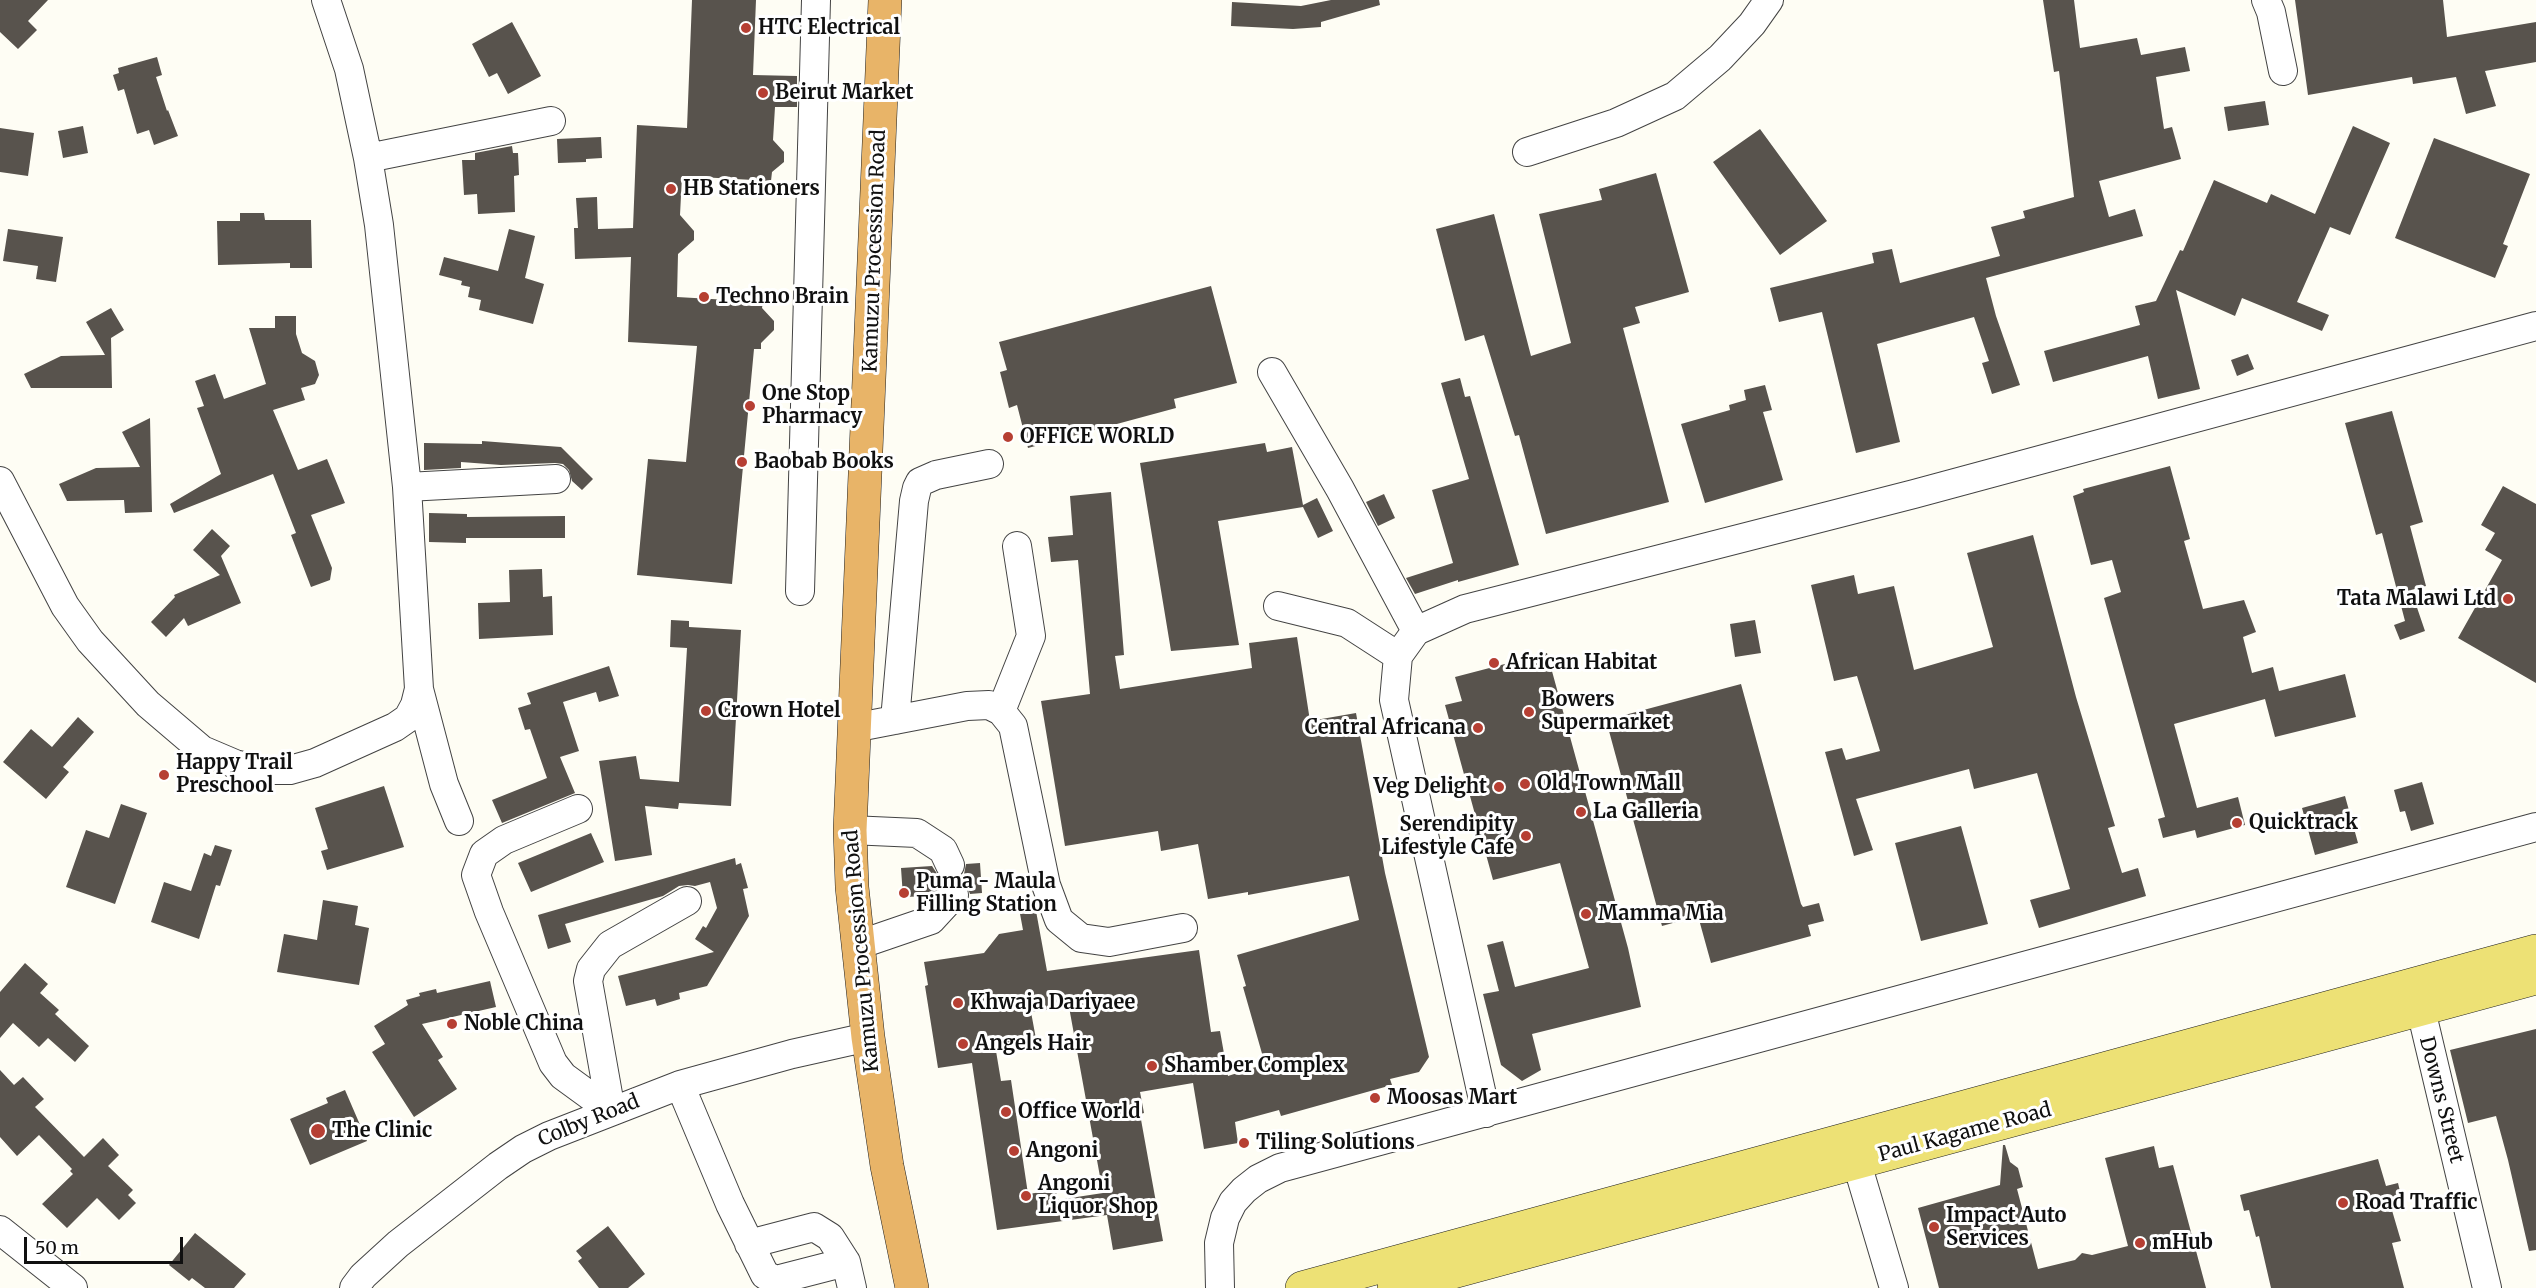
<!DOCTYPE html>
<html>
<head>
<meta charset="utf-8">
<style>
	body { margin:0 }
	#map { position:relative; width:2536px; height:1288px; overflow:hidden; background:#fefdf4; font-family:Merriweather,serif }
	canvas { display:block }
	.scale { position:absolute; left:24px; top:1237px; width:159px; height:27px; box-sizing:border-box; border:3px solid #101010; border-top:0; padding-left:8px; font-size:18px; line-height:21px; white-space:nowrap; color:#101010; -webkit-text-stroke:4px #fff; paint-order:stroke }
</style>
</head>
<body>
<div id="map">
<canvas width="2536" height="1288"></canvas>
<div class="scale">50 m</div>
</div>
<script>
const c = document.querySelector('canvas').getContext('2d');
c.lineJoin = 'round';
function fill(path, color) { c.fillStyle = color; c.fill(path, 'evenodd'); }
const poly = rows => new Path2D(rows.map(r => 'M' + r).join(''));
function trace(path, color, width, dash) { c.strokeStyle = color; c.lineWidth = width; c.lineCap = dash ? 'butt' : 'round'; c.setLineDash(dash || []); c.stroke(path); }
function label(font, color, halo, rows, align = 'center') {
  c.font = font + ' Merriweather,serif'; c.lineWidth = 6; c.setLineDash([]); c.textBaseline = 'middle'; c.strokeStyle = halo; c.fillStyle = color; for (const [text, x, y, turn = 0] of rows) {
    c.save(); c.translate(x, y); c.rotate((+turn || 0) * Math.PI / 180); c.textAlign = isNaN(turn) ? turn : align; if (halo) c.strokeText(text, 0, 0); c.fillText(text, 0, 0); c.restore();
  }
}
fill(poly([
	[0,0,48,0,28,21,37,30,18,49,0,32],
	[692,0,756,0,753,75,797,76,797,107,775,107,773,140,784,152,784,162,772,172,771,181,682,176,680,215,694,231,694,240,678,254,677,297,763,302,762,308,774,321,774,330,761,343,761,349,754,349,732,584,637,575,648,459,686,462,697,346,628,342,631,257,575,259,574,228,578,228,576,198,597,197,598,229,633,228,637,125,687,128],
	[1331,0,1379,0,1380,5,1321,22,1321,27,1293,29,1231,26,1232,2,1301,6],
	[2043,0,2074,0,2080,48,2137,38,2141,55,2185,47,2190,71,2156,77,2164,129,2172,127,2181,159,2099,181,2109,217,2135,209,2143,236,1986,278,1996,316,2020,385,1992,394,1982,363,1989,361,1974,317,1877,344,1900,442,1856,453,1822,312,1779,322,1770,288,1874,263,1872,253,1892,249,1900,283,2000,256,1991,227,2025,218,2023,211,2074,197,2059,71,2054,72],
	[2295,0,2443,0,2447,37,2536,22,2536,62,2485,71,2496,106,2466,114,2456,77,2413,84,2412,77,2308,95],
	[512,22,541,76,508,94,497,73,489,77,472,44],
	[157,57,162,75,156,77,167,111,168,110,178,136,154,145,149,130,137,134,124,89,118,91,113,75,119,73,118,68],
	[2265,101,2269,125,2228,131,2224,107],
	[83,126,88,153,63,158,58,131],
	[2353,126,2390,143,2350,235,2330,227,2297,302,2329,315,2322,331,2242,298,2235,316,2176,290,2200,389,2158,399,2148,356,2053,382,2044,351,2140,325,2135,306,2156,301,2180,250,2183,251,2214,180,2267,203,2271,194,2315,214],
	[0,128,34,133,28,176,0,172],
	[1760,129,1827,221,1780,255,1713,162],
	[601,137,602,158,586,159,586,162,558,163,557,139],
	[2434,138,2530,174,2503,244,2508,246,2495,278,2395,238],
	[512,146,513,153,518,153,519,175,514,176,515,212,478,214,477,194,464,195,462,160,475,160,475,153],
	[1656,173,1689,292,1635,307,1640,323,1623,328,1669,502,1546,534,1519,435,1515,436,1484,335,1465,341,1436,229,1494,214,1531,356,1571,343,1539,214,1602,200,1599,189],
	[240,213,264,213,265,220,311,220,312,268,290,268,290,263,218,265,217,221,240,221],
	[8,229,63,237,56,282,36,279,38,266,3,261],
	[509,229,535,236,525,278,544,284,533,324,479,310,481,300,468,297,470,287,461,285,462,281,439,275,444,257,498,271],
	[1211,286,1237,383,1174,399,1176,408,1028,448,1017,405,1009,408,1000,372,1007,370,999,342],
	[111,308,124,330,111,338,112,388,31,388,24,374,61,356,105,355,86,322],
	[275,316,296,316,296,334,302,353,315,361,319,375,315,384,301,388,305,400,273,410,298,470,327,459,345,503,311,515,332,568,330,580,311,587,291,535,296,533,273,474,174,513,170,504,221,474,197,408,204,406,195,381,215,374,224,399,266,384,249,328,275,328],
	[2248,354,2254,369,2237,376,2231,360],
	[1460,378,1465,397,1470,396,1519,565,1458,582,1458,580,1415,594,1406,578,1453,563,1432,490,1469,479,1441,383],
	[1765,385,1772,410,1763,412,1783,480,1705,503,1681,424,1730,410,1729,405,1746,400,1744,390],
	[2392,411,2423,522,2410,526,2426,586,2411,590,2425,631,2400,640,2394,625,2405,621,2382,533,2376,535,2345,423],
	[150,418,152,512,125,513,124,500,67,501,59,484,96,468,140,467,122,432],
	[482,441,561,447,593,479,582,490,572,481,569,470,563,464,555,463,501,465,461,462,461,468,424,470,424,443,482,444],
	[1265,443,1267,452,1292,447,1303,505,1317,498,1333,531,1318,538,1303,507,1218,521,1239,645,1171,651,1140,463],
	[2170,466,2190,539,2184,541,2203,609,2244,600,2256,632,2243,637,2252,673,2273,667,2279,691,2345,674,2356,717,2275,737,2265,699,2174,724,2197,808,2238,797,2245,825,2197,838,2195,830,2163,838,2158,819,2165,817,2104,598,2121,592,2112,560,2091,565,2073,496,2084,492,2083,489],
	[2503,486,2536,504,2536,683,2458,638,2502,560,2485,550,2495,533,2481,525],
	[1111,492,1124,655,1115,656,1120,689,1252,668,1249,643,1297,637,1310,721,1356,713,1385,873,1429,1057,1419,1072,1390,1079,1392,1085,1281,1116,1279,1110,1235,1122,1238,1143,1204,1149,1193,1083,1140,1092,1144,1113,1140,1114,1163,1241,1113,1250,1107,1215,997,1230,972,1063,938,1068,925,986,928,985,924,962,984,953,999,934,1023,930,1018,903,1034,900,1047,971,1199,950,1211,1032,1220,1031,1228,1076,1265,1064,1243,987,1246,986,1237,955,1359,920,1349,876,1248,895,1248,892,1208,899,1198,844,1161,851,1158,831,1065,846,1041,701,1090,694,1078,560,1051,562,1048,537,1073,535,1070,496],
	[1069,1007,1103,1193,1057,1200,1056,1190,1028,1194,1011,1080,1001,1081,995,1045,1036,1039,1031,1012],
	[1384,494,1395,518,1378,526,1366,502],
	[429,513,467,514,467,517,565,516,565,538,466,538,466,543,429,542],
	[212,529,230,546,221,556,241,603,188,626,184,618,166,637,151,622,175,597,174,595,220,575,193,550],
	[2033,535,2076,697,2115,826,2108,828,2122,873,2138,868,2146,896,2039,928,2030,900,2070,889,2037,773,1974,789,1969,769,1856,799,1873,850,1854,856,1825,752,1842,748,1846,760,1880,751,1857,676,1834,681,1811,585,1854,575,1858,594,1894,586,1914,670,1993,647,1967,553],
	[542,569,543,597,552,596,553,635,479,639,478,603,510,602,509,570],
	[671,620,689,621,689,627,741,630,731,806,679,803,678,809,645,806,652,855,615,861,599,761,636,756,640,779,679,782,687,648,670,647],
	[1755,620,1761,653,1735,657,1730,624],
	[1547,653,1628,948,1641,1007,1532,1034,1541,1070,1522,1081,1501,1065,1483,994,1499,991,1487,945,1503,941,1515,987,1589,968,1560,863,1493,880,1445,705,1462,701,1455,677],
	[609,666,619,696,599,702,596,692,563,702,579,751,560,757,575,793,502,823,492,800,547,778,530,729,525,730,518,708,531,704,527,693],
	[1741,684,1801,904,1803,907,1819,903,1824,921,1808,925,1811,936,1711,963,1698,916,1662,926,1606,720],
	[78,717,94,732,63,767,69,772,46,799,3,762,31,729,52,747],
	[2422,782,2434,824,2411,831,2405,811,2400,812,2394,790],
	[384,786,404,847,327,870,321,851,328,849,315,808],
	[2345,796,2358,843,2315,855,2302,808],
	[121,804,147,813,115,904,66,887,86,830,109,838],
	[1961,826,1988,924,1921,941,1895,843],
	[591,833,604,862,531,892,518,863],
	[215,845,232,850,220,886,216,885,199,939,151,922,164,882,191,891,204,853,211,856],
	[735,858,736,865,741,863,748,888,743,889,749,916,707,986,679,993,680,999,657,1006,655,999,626,1006,618,976,714,952,695,939,703,926,706,928,717,908,710,882,695,886,688,885,679,886,663,896,565,924,571,942,548,949,538,915],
	[980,863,982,893,970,894,966,883,958,879,964,874,966,864],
	[932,866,940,878,947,881,931,896,903,897,901,868],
	[323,900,358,906,355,925,369,928,359,985,277,972,284,934,317,940],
	[25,963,48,984,40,993,59,1010,55,1014,89,1046,75,1062,48,1038,39,1047,13,1023,0,1038,0,992],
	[490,981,496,1007,422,1024,443,1057,438,1060,457,1089,414,1117,372,1052,385,1044,374,1026,408,1005,406,1000,420,996,419,993,436,989,437,993],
	[2536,1029,2536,1250,2529,1251,2508,1160,2496,1116,2468,1123,2450,1050],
	[0,1070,14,1085,23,1077,44,1099,35,1107,84,1157,103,1138,119,1155,108,1166,133,1190,128,1195,136,1203,119,1220,97,1198,67,1228,42,1204,73,1174,70,1171,72,1169,39,1135,17,1156,0,1137],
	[345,1090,367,1141,310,1165,290,1119,328,1103,326,1098],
	[2003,1145,2005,1145,2010,1162,2018,1168,2023,1187,2017,1189,2038,1269,2075,1260,2082,1253,2092,1255,2128,1246,2105,1158,2154,1146,2159,1168,2173,1165,2206,1288,1939,1288,1918,1208,2000,1185],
	[2378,1159,2386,1186,2398,1183,2403,1204,2391,1207,2401,1241,2392,1243,2404,1288,2271,1288,2259,1236,2256,1237,2249,1210,2244,1211,2240,1195],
	[608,1226,645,1274,628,1288,599,1288,578,1261,582,1258,576,1251],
	[195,1233,246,1274,234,1288,205,1288,192,1278,189,1281,169,1265]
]), '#58534d');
const minor = poly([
	[2266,0,2271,12,2283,71],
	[1527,152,1616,123,1675,96,1720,58,1752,24,1769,0],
	[368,158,551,121],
	[1272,372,1340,489,1416,631],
	[0,481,65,606,90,641,148,704,202,750,235,764,260,770,290,770,315,763,395,727,408,718,415,705,419,689,407,487,379,225,368,158,349,69,326,0],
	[407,487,556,479],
	[800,591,816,0],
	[1278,606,1347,623,1398,656],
	[419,689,444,784,459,821],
	[1001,711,1031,636,1017,546],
	[895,720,914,501,917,488,920,482,936,475,989,464],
	[853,728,967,706,989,705,1001,711,1013,726,1046,885,1059,920,1081,938,1109,942,1183,928],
	[578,809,504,840,484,854,476,875,489,912,553,1063,563,1076,611,1111],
	[850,830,917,833,943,850,950,865],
	[858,945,931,920,954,895],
	[2416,989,2487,1288],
	[680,1085,730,1204,765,1275,776,1280,846,1262],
	[611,1111,588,981,591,969,610,945,687,901],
	[1486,1113,1394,700,1398,656,1416,631,1465,609,1914,494,2536,326],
	[1850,1140,1894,1288],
	[0,1230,73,1288],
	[749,1244,814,1227,830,1237,846,1262,852,1288],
	[354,1288,363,1276,398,1244,498,1166,523,1149,549,1136,680,1085,792,1054,868,1037],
	[1220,1288,1219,1243,1225,1218,1233,1202,1244,1190,1258,1179,1280,1168,2536,827]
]);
const major = poly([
	[1302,1288,2536,951],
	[1394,1288,2536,978]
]);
const highway = poly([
	[885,0,850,830,852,887,868,1037,887,1166,912,1288]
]);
trace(minor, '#434343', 30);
trace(major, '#212121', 34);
trace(highway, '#212121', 34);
trace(minor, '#fff', 28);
trace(major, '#ede175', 33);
trace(highway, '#e8b468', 33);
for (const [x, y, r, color] of [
	[746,28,6,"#b63f33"],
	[763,93,6,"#b63f33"],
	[671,189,6,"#b63f33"],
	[704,297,6,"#b63f33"],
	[750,406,6,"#b63f33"],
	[1008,437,6,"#b63f33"],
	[742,462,6,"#b63f33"],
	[2508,599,6,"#b63f33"],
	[1494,663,6,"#b63f33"],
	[706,711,6,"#b63f33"],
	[1529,712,6,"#b63f33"],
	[1478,728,6,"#b63f33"],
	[164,775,6,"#b63f33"],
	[1525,784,6,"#b63f33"],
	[1499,787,6,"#b63f33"],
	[1581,812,6,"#b63f33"],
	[2237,823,6,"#b63f33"],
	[1526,836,6,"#b63f33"],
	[904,893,6,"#b63f33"],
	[1586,914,6,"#b63f33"],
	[958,1003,6,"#b63f33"],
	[452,1024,6,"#b63f33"],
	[963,1044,6,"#b63f33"],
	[1152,1066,6,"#b63f33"],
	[1375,1098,6,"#b63f33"],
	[1006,1112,6,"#b63f33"],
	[318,1131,8,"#b63f33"],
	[1244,1143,6,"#b63f33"],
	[1014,1151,6,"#b63f33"],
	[1026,1196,6,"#b63f33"],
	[2343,1203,6,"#b63f33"],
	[1934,1227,6,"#b63f33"],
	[2140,1243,6,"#b63f33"]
]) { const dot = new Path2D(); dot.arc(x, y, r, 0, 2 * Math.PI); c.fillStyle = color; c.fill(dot); trace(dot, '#fff', 2); }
label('bold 20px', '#101010', '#fff', [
	["HTC Electrical",758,28],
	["Beirut Market",775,93],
	["HB Stationers",683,189],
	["Techno Brain",716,297],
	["One Stop",762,394],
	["Pharmacy",762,417],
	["OFFICE WORLD",1020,437],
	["Baobab Books",754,462],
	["Tata Malawi Ltd",2496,599,"right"],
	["African Habitat",1506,663],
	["Bowers",1541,700],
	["Supermarket",1541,723],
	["Crown Hotel",718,711],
	["Central Africana",1466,728,"right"],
	["Happy Trail",176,763],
	["Preschool",176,786],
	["Old Town Mall",1537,784],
	["Veg Delight",1487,787,"right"],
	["La Galleria",1593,812],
	["Quicktrack",2249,823],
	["Serendipity",1514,825,"right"],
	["Lifestyle Cafe",1514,848,"right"],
	["Puma - Maula",916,882],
	["Filling Station",916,905],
	["Mamma Mia",1598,914],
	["Khwaja Dariyaee",970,1003],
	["Noble China",464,1024],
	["Angels Hair",975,1044],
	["Shamber Complex",1164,1066],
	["Moosas Mart",1387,1098],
	["Office World",1018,1112],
	["The Clinic",332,1131],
	["Tiling Solutions",1256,1143],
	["Angoni",1026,1151],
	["Angoni",1038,1184],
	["Liquor Shop",1038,1207],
	["Road Traffic",2355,1203],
	["Impact Auto",1946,1216],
	["Services",1946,1239],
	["mHub",2152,1243]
], 'left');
label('20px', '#101010', '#fff', [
	["Kamuzu Procession Road",875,251,-88],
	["Kamuzu Procession Road",862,951,-95],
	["Downs Street",2441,1100,76],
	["Colby Road",589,1121,-22],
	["Paul Kagame Road",1965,1133,-15]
]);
</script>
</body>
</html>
